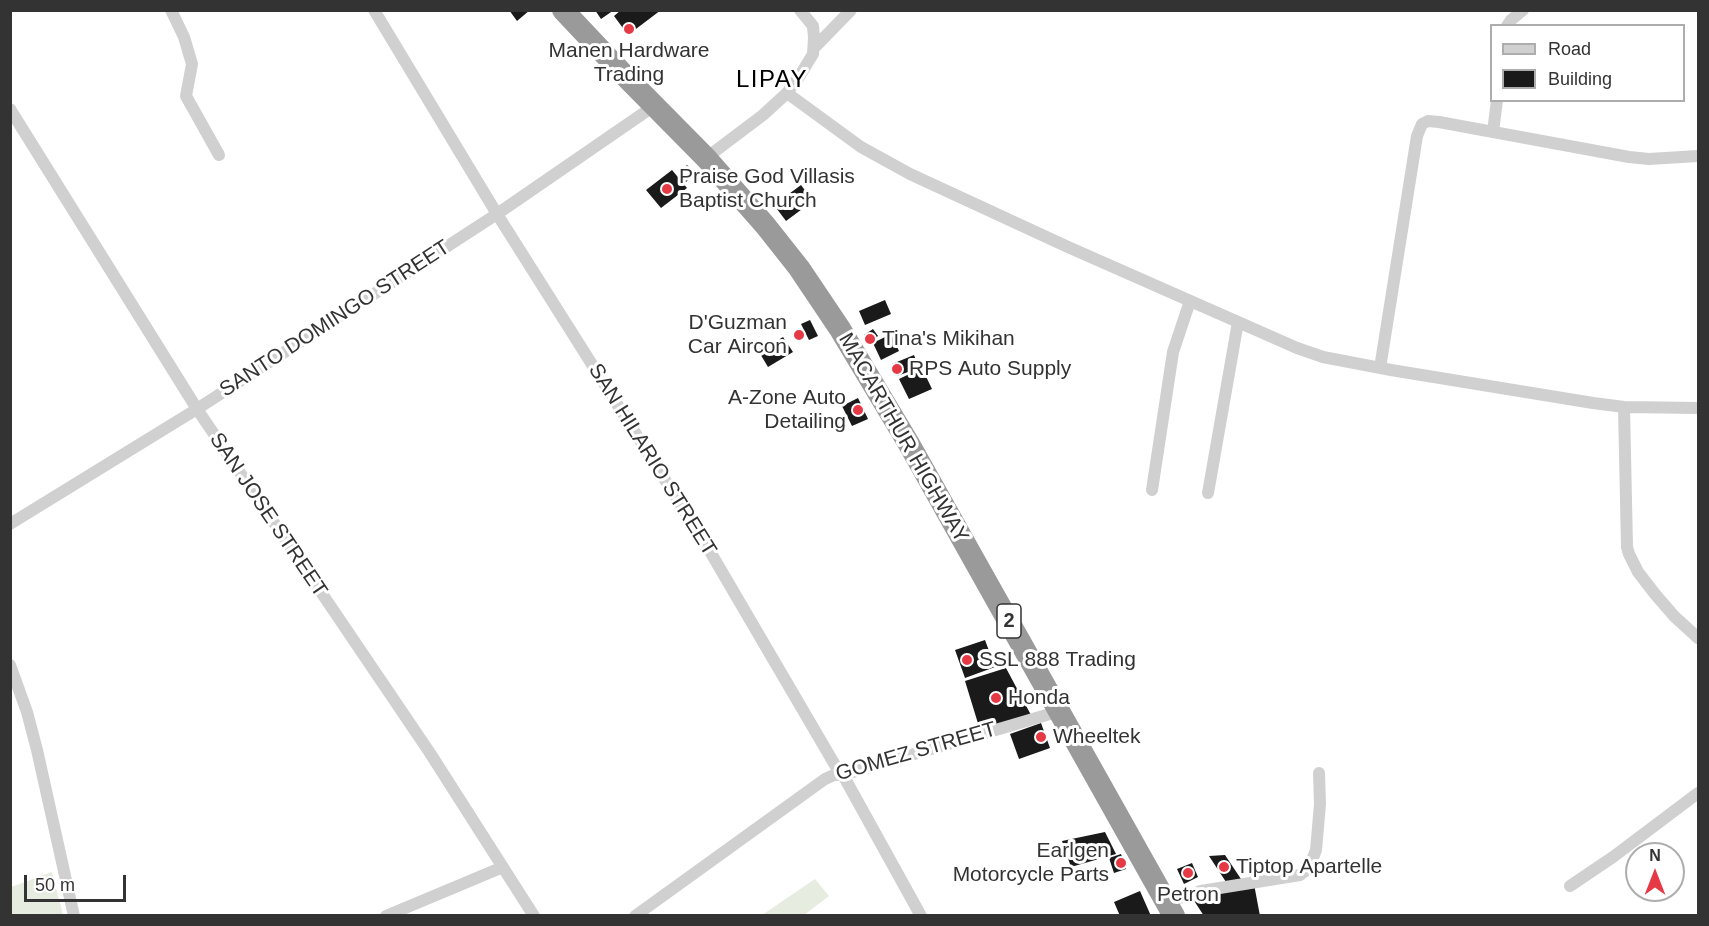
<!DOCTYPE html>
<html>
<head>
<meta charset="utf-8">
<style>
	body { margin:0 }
	#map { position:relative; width:1709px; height:926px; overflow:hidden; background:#fff; font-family:Arial,sans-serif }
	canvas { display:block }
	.frame { position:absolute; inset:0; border:12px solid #333; pointer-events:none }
	.legend { position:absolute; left:1490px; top:24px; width:195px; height:78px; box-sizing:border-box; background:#fff; border:2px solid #adadad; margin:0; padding:8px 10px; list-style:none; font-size:18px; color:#333 }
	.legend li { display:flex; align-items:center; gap:12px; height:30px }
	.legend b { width:30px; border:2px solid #adadad }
	.north { position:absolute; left:1625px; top:842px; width:60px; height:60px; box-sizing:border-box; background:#fff; border:2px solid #adadad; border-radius:50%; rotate:0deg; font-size:16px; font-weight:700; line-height:24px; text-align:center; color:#333 }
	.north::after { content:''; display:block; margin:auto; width:21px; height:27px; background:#e63946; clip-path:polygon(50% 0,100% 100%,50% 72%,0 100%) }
	.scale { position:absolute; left:24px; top:875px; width:102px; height:27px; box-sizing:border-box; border:3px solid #333; border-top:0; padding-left:8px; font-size:18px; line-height:21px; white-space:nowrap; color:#333; -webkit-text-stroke:4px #fff; paint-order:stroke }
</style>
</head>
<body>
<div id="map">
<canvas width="1709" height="926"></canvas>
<div class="frame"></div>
<ul class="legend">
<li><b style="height:8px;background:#d0d0d0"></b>Road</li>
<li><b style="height:16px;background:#1a1a1a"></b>Building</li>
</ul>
<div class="north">N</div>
<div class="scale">50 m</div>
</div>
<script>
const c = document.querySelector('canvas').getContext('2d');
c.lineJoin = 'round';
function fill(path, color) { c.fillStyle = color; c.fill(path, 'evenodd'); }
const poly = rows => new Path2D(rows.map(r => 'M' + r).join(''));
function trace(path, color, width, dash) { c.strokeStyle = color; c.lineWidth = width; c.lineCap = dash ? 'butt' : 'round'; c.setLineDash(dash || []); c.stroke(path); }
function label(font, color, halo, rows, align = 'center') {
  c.font = font + ' Arial,sans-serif'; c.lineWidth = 6; c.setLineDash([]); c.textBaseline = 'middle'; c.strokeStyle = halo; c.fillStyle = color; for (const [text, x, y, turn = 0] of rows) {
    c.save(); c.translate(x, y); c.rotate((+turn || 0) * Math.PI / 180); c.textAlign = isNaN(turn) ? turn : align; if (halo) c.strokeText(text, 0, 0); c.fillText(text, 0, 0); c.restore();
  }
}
fill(poly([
	[52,872,63,915,11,915,11,887],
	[815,879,829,896,804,915,762,915]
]), '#e6ecdf');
fill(poly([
	[509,10,530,10,517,21],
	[595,10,614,10,601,19],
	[621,10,661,10,628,35,614,16],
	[687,165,695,173,686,182,678,174],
	[672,170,687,188,661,208,646,190],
	[801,185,813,201,786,221,774,205],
	[885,300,891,314,865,325,859,311],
	[810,320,818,336,809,340,801,324],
	[873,329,878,336,870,342,864,335],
	[891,334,899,351,881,360,873,343],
	[783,337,793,352,768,367,759,352],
	[914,355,919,368,897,376,892,364],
	[922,368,932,389,909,399,899,379],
	[858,398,868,419,852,426,842,406],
	[985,640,995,667,965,678,955,650],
	[1006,668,1031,715,980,730,965,681],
	[1041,723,1050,748,1019,759,1010,734],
	[1105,832,1116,854,1071,867,1062,841],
	[1121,854,1126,869,1114,873,1109,858],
	[1225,855,1241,879,1226,882,1209,856],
	[1192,863,1198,877,1184,884,1177,869],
	[1254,884,1260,916,1204,916,1191,896],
	[1140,891,1151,916,1120,916,1114,902]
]), '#1a1a1a');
trace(poly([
	[171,10,184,37,192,64,186,96,219,155],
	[374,10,497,214,708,548,835,765,843,775,921,916],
	[1507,26,1511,20,1523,10],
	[814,48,851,10],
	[787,93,861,147,910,174,1068,247,1297,348,1323,357,1391,370,1593,403,1624,407,1698,408],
	[10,109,197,409,430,753,534,916],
	[1493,132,1497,100],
	[706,158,763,115,787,93,799,77,813,54,814,38,813,26,800,10],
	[1380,368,1417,136,1422,124,1428,121,1439,122,1629,157,1649,159,1698,156],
	[1624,407,1627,547,1629,554,1638,572,1655,594,1674,616,1698,638],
	[1152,490,1173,352,1190,301],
	[1208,493,1238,322],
	[10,524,197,409,497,214,654,106],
	[10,665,27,712,37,750,74,916],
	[1570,886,1613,857,1698,793],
	[1166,902,1201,891,1300,875,1309,868,1316,850,1320,804,1319,773],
	[386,916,503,867],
	[635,916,825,779,834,775,843,775,1060,711]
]), '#d0d0d0', 12);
trace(poly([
	[563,10,628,79,706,158,765,225,799,268,840,329,909,444,1174,916]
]), '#9a9a9a', 22);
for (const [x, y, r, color] of [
	[629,29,6,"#e63946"],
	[667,189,6,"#e63946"],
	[799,335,6,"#e63946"],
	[870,339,6,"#e63946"],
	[897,369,6,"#e63946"],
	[858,410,6,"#e63946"],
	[967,660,6,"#e63946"],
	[996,698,6,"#e63946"],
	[1041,737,6,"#e63946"],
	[1121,863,6,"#e63946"],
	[1224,867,6,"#e63946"],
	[1188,873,6,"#e63946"]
]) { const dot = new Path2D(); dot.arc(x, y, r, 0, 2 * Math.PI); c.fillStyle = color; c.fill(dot); trace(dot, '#fff', 2); }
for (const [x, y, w] of [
	[1009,621,24]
]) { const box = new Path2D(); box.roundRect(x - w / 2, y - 17, w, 34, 4.5); c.fillStyle = '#fff'; c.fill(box); trace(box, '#333', 1.5); }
label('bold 20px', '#333', null, [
	["2",1009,621]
]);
label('21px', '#333', '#fff', [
	["Manen Hardware",629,51,"center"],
	["Trading",629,75,"center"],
	["Praise God Villasis",679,177],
	["Baptist Church",679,201],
	["D'Guzman",787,323,"right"],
	["Car Aircon",787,347,"right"],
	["Tina's Mikihan",882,339],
	["RPS Auto Supply",909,369],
	["A-Zone Auto",846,398,"right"],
	["Detailing",846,422,"right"],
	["SSL 888 Trading",979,660],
	["Honda",1008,698],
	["Wheeltek",1053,737],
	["Earlgen",1109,851,"right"],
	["Motorcycle Parts",1109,875,"right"],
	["Tiptop Apartelle",1236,867],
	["Petron",1188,895,"center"]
], 'left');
label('21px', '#333', '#fff', [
	["SANTO DOMINGO STREET",335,319,-33],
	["MACARTHUR HIGHWAY",903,438,60],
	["SAN HILARIO STREET",652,460,58],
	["SAN JOSE STREET",268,515,56],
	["GOMEZ STREET",916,752,-16]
]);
c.letterSpacing = '1.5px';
label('24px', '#000', '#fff', [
	["LIPAY",772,80]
]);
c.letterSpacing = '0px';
</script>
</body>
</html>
